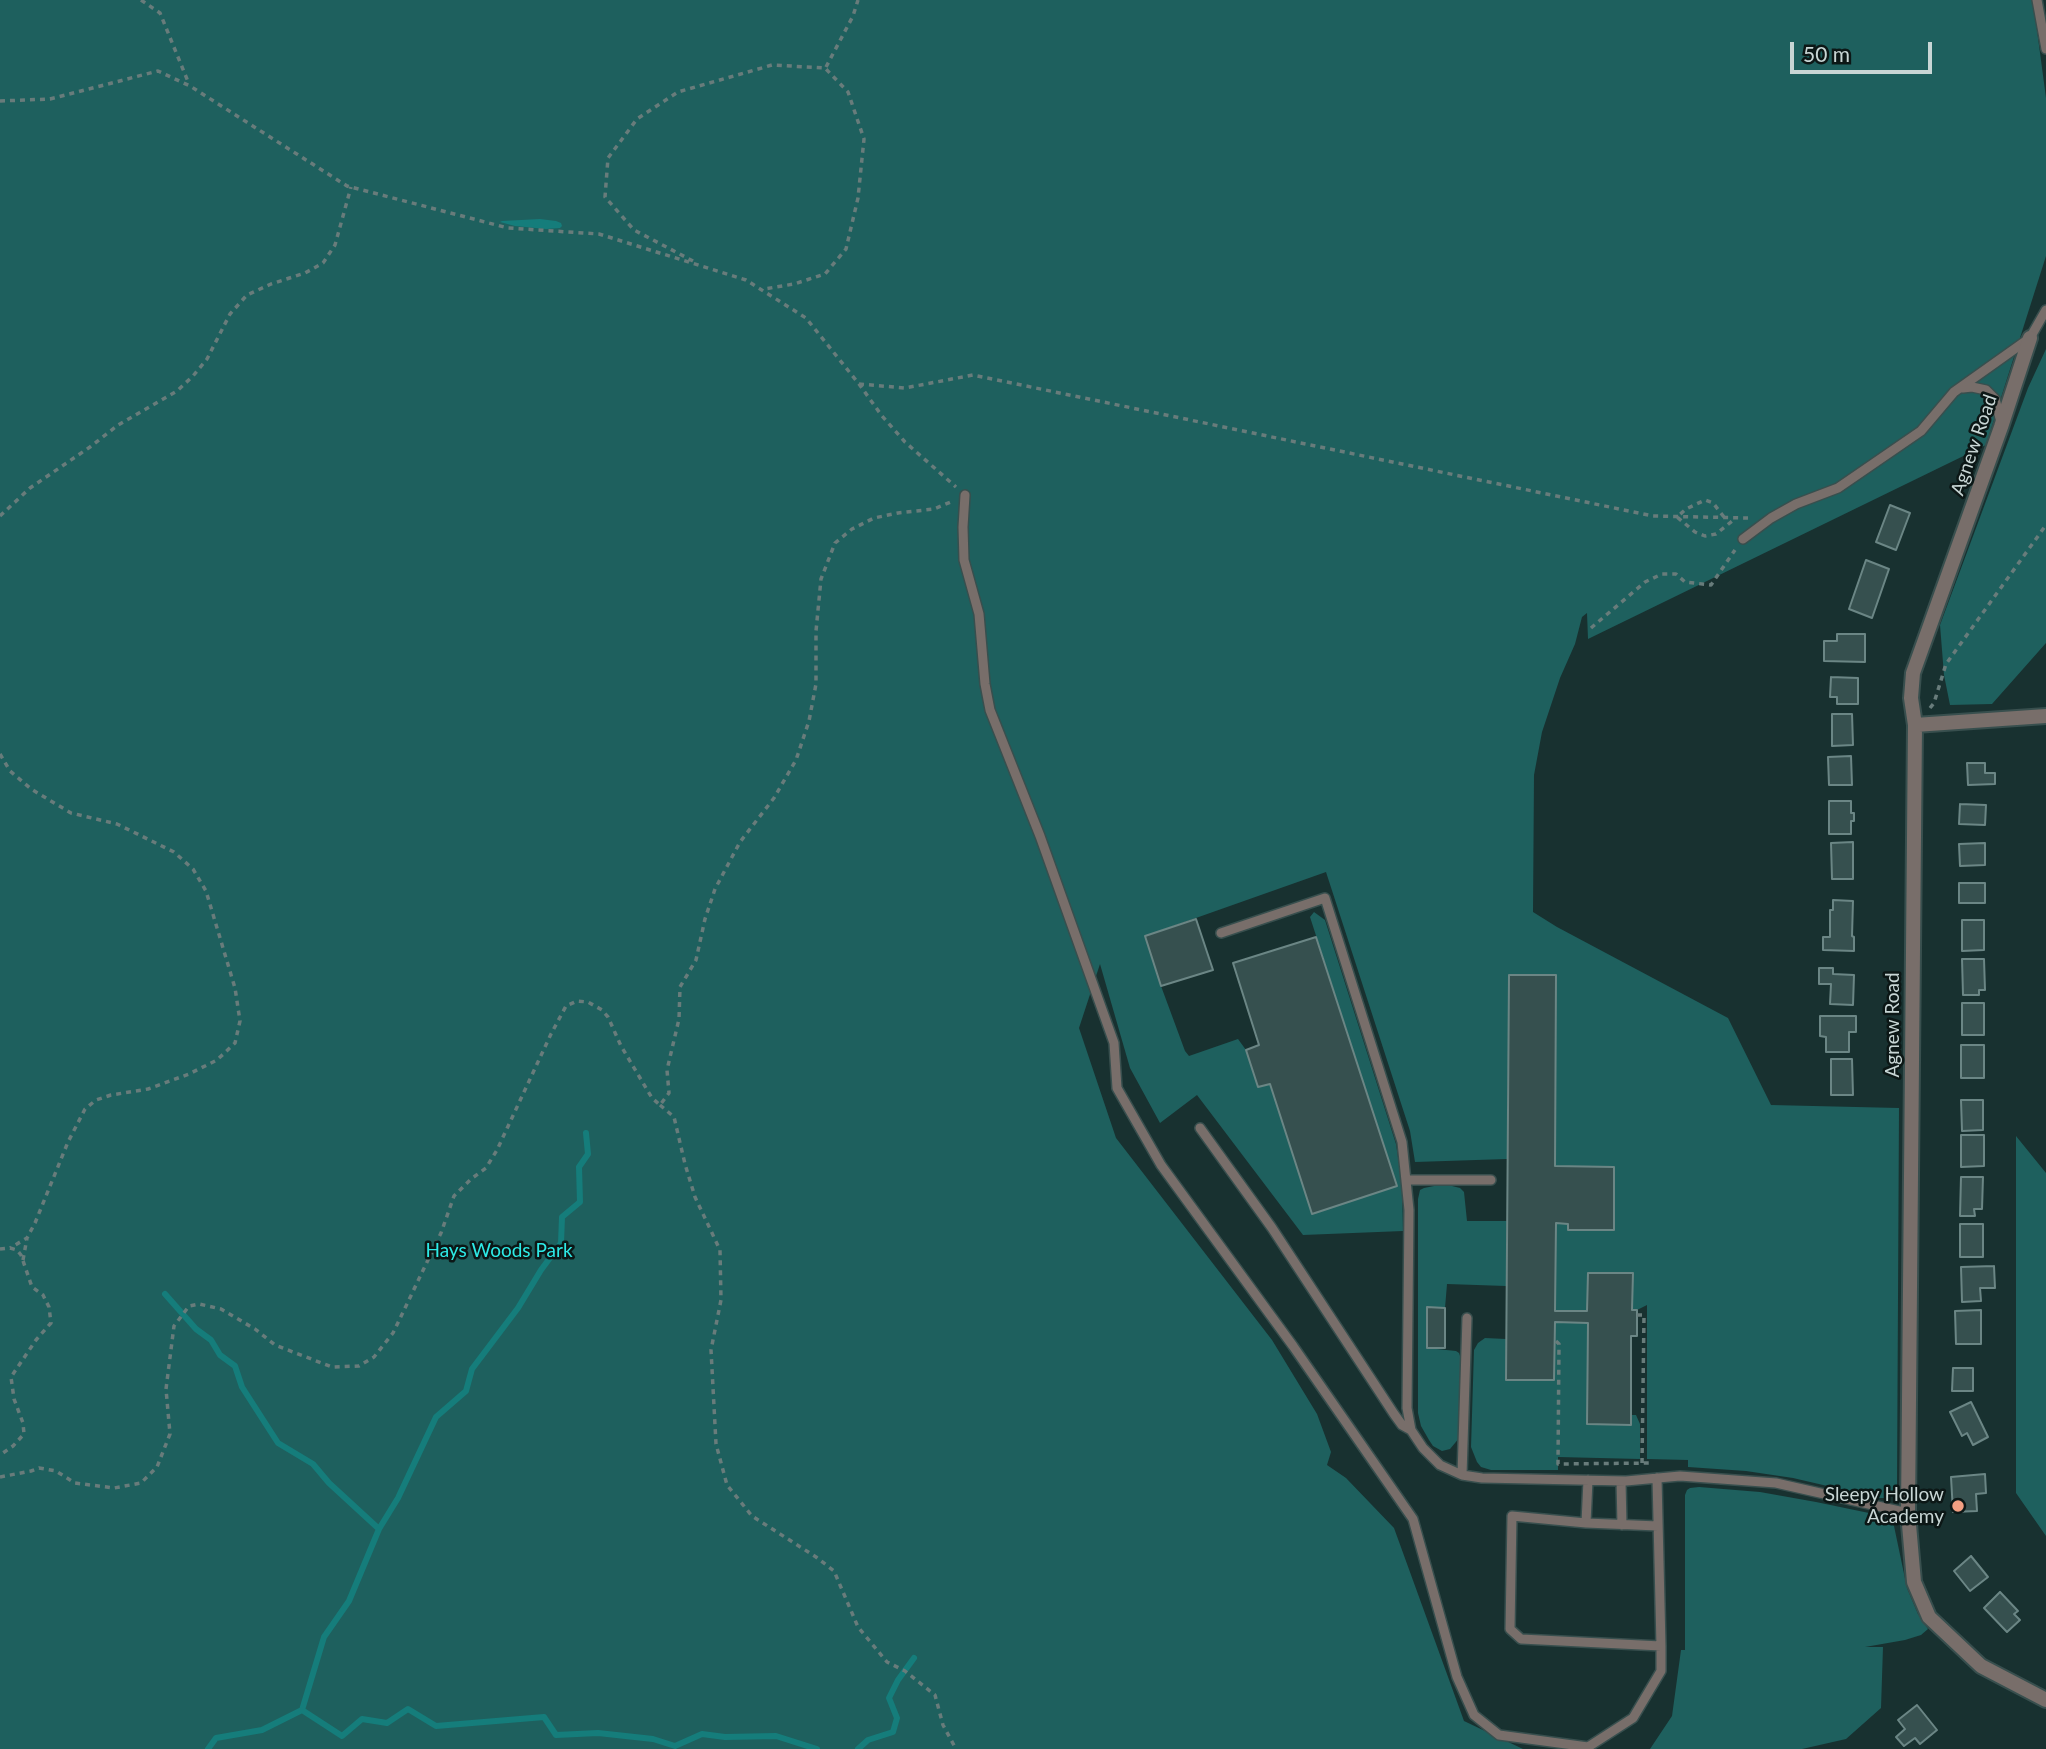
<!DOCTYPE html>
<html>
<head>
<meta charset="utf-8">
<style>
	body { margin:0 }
	#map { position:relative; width:2046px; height:1749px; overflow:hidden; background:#183130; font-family:Lato,sans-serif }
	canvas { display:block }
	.scale { position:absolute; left:1790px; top:42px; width:142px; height:32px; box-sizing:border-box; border:4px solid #c8d6d5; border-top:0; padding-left:9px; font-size:21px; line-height:24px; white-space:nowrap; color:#c8d6d5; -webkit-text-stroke:5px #0c1716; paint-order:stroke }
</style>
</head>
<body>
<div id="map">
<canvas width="2046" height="1749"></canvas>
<div class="scale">50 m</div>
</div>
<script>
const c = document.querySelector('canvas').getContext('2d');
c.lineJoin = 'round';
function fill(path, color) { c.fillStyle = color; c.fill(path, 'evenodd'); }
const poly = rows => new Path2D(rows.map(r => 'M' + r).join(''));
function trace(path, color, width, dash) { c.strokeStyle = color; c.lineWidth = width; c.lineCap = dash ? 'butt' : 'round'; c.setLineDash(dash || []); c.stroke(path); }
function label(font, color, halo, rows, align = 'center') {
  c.font = font + ' Lato,sans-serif'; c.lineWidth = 5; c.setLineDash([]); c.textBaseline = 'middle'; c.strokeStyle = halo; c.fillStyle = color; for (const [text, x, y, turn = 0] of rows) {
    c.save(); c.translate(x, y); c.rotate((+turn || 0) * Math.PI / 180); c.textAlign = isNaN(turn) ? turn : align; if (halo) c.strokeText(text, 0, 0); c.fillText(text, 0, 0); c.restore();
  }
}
fill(poly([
	[0,0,2033,0,2046,98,2046,256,1986,445,1588,639,1587,613,1582,617,1575,644,1560,678,1542,732,1534,775,1533,912,1557,927,1728,1018,1771,1105,1899,1108,1897,1488,1894,1494,1885,1498,1879,1498,1793,1478,1746,1471,1688,1467,1688,1460,1647,1459,1647,1305,1637,1310,1632,1310,1632,1273,1588,1273,1587,1311,1555,1311,1556,1223,1568,1224,1568,1230,1613,1230,1614,1167,1555,1166,1556,975,1509,975,1507,1159,1415,1162,1410,1131,1326,872,1145,936,1161,986,1185,1051,1189,1056,1238,1039,1246,1050,1258,1087,1270,1084,1312,1214,1397,1186,1310,917,1314,912,1325,920,1396,1144,1402,1183,1403,1231,1303,1235,1197,1095,1160,1123,1130,1068,1100,964,1079,1028,1116,1138,1272,1340,1317,1414,1331,1452,1327,1465,1346,1478,1394,1528,1464,1721,1523,1749,0,1749],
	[2046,349,2046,643,1992,704,1950,705,1944,675,1940,625,2028,388],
	[2016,1136,2046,1173,2046,1536,2016,1493],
	[1444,1184,1460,1188,1464,1192,1467,1221,1507,1221,1506,1286,1447,1284,1445,1308,1427,1308,1427,1348,1456,1351,1459,1353,1462,1362,1460,1437,1450,1449,1442,1451,1433,1446,1429,1440,1421,1426,1418,1413,1418,1199,1420,1190,1424,1188],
	[1555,1322,1588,1323,1587,1424,1631,1425,1631,1415,1636,1415,1640,1424,1640,1459,1558,1457,1558,1470,1491,1470,1481,1467,1477,1462,1471,1447,1474,1350,1478,1343,1485,1338,1506,1339,1506,1380,1554,1380],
	[1699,1487,1760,1492,1816,1502,1869,1513,1886,1519,1894,1526,1907,1588,1918,1614,1928,1629,1921,1635,1905,1640,1865,1647,1883,1647,1881,1708,1846,1739,1802,1749,1650,1749,1672,1716,1681,1650,1685,1650,1685,1495,1687,1490,1690,1488]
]), '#1e605e');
fill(poly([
	[540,219,556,221,561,223,562,226,560,228,546,229,515,226,500,222,502,221]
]), '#157d7b');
trace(poly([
	[165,1294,196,1329,211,1340,220,1355,235,1366,242,1387,278,1443,313,1464,329,1483,379,1529],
	[302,1710,342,1736,362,1719,387,1723,408,1709,436,1726,544,1717,556,1735,598,1733,653,1739,675,1746,702,1734,725,1737,776,1736,817,1749],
	[208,1749,216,1738,262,1730,302,1710,324,1637,349,1601,379,1529,398,1498,436,1417,466,1391,472,1369,518,1308,541,1270,561,1243,562,1217,580,1202,579,1167,588,1154,586,1133],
	[858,1749,868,1740,893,1732,897,1718,889,1698,898,1680,914,1658]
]), '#157d7b', 6);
const building = poly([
	[1890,505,1910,513,1896,550,1876,542,1890,505],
	[1866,560,1889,569,1872,618,1849,609,1866,560],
	[1837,634,1865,634,1865,662,1824,661,1824,641,1837,641,1837,634],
	[1831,677,1858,678,1858,704,1837,704,1837,697,1830,697,1831,677],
	[1832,714,1852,714,1853,745,1832,746,1832,714],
	[1851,756,1852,785,1829,785,1828,757,1851,756],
	[1967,763,1985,763,1985,773,1995,773,1995,784,1968,785,1967,763],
	[1829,801,1851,801,1851,813,1854,813,1854,821,1851,821,1851,834,1829,834,1829,801],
	[1960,804,1986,805,1985,825,1959,824,1960,804],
	[1853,842,1853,879,1832,879,1831,843,1853,842],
	[1985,843,1985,865,1960,866,1959,844,1985,843],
	[1959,883,1985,883,1985,903,1959,903,1959,883],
	[1833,900,1853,901,1852,936,1854,937,1854,951,1823,950,1823,937,1830,937,1830,910,1833,910,1833,900],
	[1196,919,1213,970,1161,986,1145,936,1196,919],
	[1962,920,1984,920,1984,950,1962,951,1962,920],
	[1316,937,1397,1186,1312,1214,1270,1084,1258,1087,1246,1050,1259,1045,1233,963,1316,937],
	[1962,959,1984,959,1985,990,1979,990,1979,995,1963,995,1962,959],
	[1819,968,1833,968,1833,974,1854,975,1853,1005,1830,1004,1831,984,1819,984,1819,968],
	[1509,975,1556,975,1555,1166,1614,1167,1614,1230,1568,1230,1568,1224,1556,1223,1555,1311,1587,1311,1588,1273,1633,1273,1632,1310,1637,1310,1637,1336,1631,1336,1631,1425,1587,1424,1588,1323,1555,1322,1554,1380,1506,1380,1509,975],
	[1962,1003,1984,1003,1984,1035,1962,1035,1962,1003],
	[1820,1016,1856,1016,1856,1032,1849,1032,1849,1052,1826,1052,1826,1037,1820,1036,1820,1016],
	[1961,1045,1984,1045,1984,1078,1961,1078,1961,1045],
	[1831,1059,1852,1059,1853,1095,1831,1095,1831,1059],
	[1961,1100,1983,1100,1983,1130,1962,1131,1961,1100],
	[1961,1135,1984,1135,1984,1166,1961,1167,1961,1135],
	[1961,1177,1983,1177,1982,1209,1974,1209,1975,1216,1960,1216,1961,1177],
	[1960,1224,1983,1224,1983,1257,1960,1257,1960,1224],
	[1994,1266,1995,1288,1980,1288,1981,1301,1962,1302,1961,1267,1994,1266],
	[1427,1307,1445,1308,1445,1348,1427,1348,1427,1307],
	[1981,1310,1981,1344,1956,1344,1955,1311,1981,1310],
	[1953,1368,1973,1368,1973,1391,1952,1391,1953,1368],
	[1971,1402,1988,1437,1973,1445,1967,1433,1962,1436,1950,1412,1971,1402],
	[1985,1474,1986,1493,1976,1494,1977,1511,1953,1512,1951,1477,1985,1474],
	[1971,1556,1988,1577,1970,1591,1954,1571,1971,1556],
	[2000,1592,2018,1611,2014,1614,2020,1620,2007,1632,1984,1608,2000,1592],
	[1917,1705,1937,1730,1920,1744,1915,1738,1904,1746,1896,1737,1905,1729,1898,1720,1917,1705]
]);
fill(building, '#36504f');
trace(building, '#6b8685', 2);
const service = poly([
	[2037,0,2046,49],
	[1963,388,1972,387,1986,390,1995,399,2001,422],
	[965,495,963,527,964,560,979,614,985,684,990,710,1040,836,1114,1043,1117,1088,1161,1165,1293,1346,1413,1519,1457,1677,1474,1715,1499,1735,1588,1747,1633,1718,1661,1671,1661,1646],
	[1743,539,1771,518,1796,504,1838,488,1921,431,1954,392,2030,338,2046,310],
	[1221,933,1325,898,1402,1142,1409,1210,1407,1408,1411,1430,1423,1448,1440,1465,1462,1475,1482,1478,1626,1481,1680,1476,1776,1483,1908,1513],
	[1200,1128,1272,1228,1394,1414,1402,1425,1411,1430],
	[1406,1180,1491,1180],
	[1462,1475,1467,1318],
	[1588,1480,1586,1523,1512,1516,1510,1629,1521,1639,1661,1646,1657,1478],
	[1621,1481,1622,1525],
	[1586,1523,1658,1526]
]);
const minor = poly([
	[2030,338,2001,427,1913,673,1911,698,1915,725,1908,1513,1914,1582,1929,1617,1981,1666,2046,1700],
	[1915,725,2046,716]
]);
trace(service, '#384f4e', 12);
trace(minor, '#384f4e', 18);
trace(poly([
	[141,0,160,13,189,84],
	[826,67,853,16,858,0],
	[0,101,50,99,158,71,190,86,347,186,508,228,599,234,746,280,806,318,859,384,882,416,905,442,956,487],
	[693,261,634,230,605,197,608,158,637,119,678,92,772,65,825,68,848,92,864,139,858,198,846,249,825,274,794,284,764,289],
	[859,384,905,388,973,375,1653,516,1748,518],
	[0,516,30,488,90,447,118,425,177,391,193,376,207,359,230,314,247,295,271,284,305,273,323,263,335,245,351,187],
	[1724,517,1713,503,1705,500,1686,509,1677,517,1695,532,1705,536,1716,534,1736,518],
	[1591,628,1645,582,1662,574,1676,574,1685,582,1711,585,1735,550],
	[1930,708,1934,703,1946,664,2046,525],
	[0,754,10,771,31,789,71,813,117,824,174,852,193,869,206,891,235,988,240,1021,235,1043,217,1060,189,1074,148,1089,111,1095,96,1100,85,1109,68,1142,35,1223,27,1238,10,1248],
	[660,1105,674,1117,685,1164,695,1197,720,1250,721,1300,711,1350,716,1444,727,1485,752,1516,816,1557,834,1571,858,1627,887,1662,905,1671,935,1695,943,1725,956,1749],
	[0,1249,10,1248,17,1250,21,1255,32,1287,43,1295,49,1307,51,1323,36,1340,11,1377,14,1399,23,1423,24,1434,13,1446,0,1455],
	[23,1260,27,1238],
	[1637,1315,1644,1315,1642,1464],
	[1556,1341,1559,1344,1558,1464,1653,1463],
	[0,1477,31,1471,39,1468,56,1471,75,1483,114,1488,141,1483,157,1467,170,1434,166,1389,174,1326,189,1306,199,1304,221,1309,255,1329,275,1345,332,1367,359,1366,374,1357,393,1333,441,1233,454,1196,471,1179,486,1168,497,1150,551,1034,566,1006,577,1001,588,1002,602,1010,608,1017,621,1046,652,1098,660,1105,669,1093,667,1070,679,1019,680,987,696,960,705,919,715,889,740,842,774,798,796,760,809,721,816,684,816,631,821,579,835,543,852,529,874,518,898,513,934,509,953,501]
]), '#687c7b', 3.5, [5, 5]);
trace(service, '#786e6a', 9);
trace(minor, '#786e6a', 14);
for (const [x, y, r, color] of [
	[1958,1506,7,"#f39f82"]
]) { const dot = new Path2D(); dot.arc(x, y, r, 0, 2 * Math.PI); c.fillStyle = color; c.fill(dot); trace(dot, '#0c1716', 2.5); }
label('19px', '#c8d6d5', '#0c1716', [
	["Agnew Road",1974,445,-71],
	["Agnew Road",1893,1025,-90]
]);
label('19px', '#2deae6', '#0c1716', [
	["Hays Woods Park",499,1251]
]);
label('19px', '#c8d6d5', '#0c1716', [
	["Sleepy Hollow",1944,1495],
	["Academy",1944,1517]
], 'right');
</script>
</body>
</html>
